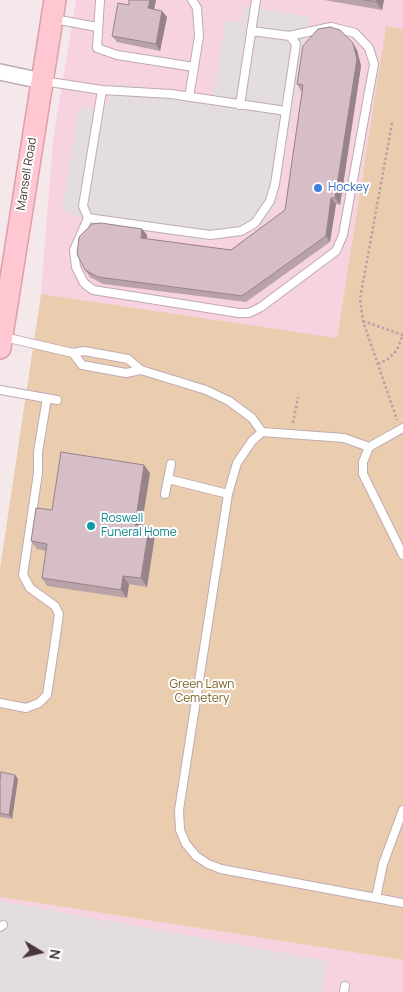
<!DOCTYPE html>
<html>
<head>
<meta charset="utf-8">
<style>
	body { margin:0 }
	#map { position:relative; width:403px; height:992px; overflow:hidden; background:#f5e8eb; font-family:Manrope,sans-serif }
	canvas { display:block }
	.north { position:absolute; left:15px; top:927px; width:50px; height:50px; -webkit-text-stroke:4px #fff; paint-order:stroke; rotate:99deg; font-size:14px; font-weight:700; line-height:20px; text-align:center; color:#48363c }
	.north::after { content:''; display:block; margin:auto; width:18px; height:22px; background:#48363c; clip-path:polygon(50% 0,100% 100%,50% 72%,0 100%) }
</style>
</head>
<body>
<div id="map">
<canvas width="403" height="992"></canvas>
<div class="north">N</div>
</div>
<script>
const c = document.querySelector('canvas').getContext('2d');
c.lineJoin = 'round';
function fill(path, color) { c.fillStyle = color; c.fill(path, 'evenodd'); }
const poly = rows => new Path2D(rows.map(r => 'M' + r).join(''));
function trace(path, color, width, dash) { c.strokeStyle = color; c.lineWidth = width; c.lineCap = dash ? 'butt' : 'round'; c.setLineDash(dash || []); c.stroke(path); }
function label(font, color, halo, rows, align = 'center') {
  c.font = font + ' Manrope,sans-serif'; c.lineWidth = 4; c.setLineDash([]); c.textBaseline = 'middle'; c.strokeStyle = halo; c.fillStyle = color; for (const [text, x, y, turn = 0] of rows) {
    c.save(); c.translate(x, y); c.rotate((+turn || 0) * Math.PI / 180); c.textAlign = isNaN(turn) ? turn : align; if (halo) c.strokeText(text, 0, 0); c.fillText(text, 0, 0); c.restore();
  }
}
fill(poly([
	[76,0,403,0,403,29,386,26,337,339,41,294,53,140],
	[0,897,403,960,403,992,0,992]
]), '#f7d2e0');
fill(poly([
	[386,26,403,29,403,960,0,897,0,569,41,294,337,338]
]), '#eacdaf');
fill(poly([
	[244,6,310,17,276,205,264,224,239,237,203,241,90,222,62,209,79,108,99,106,109,101,112,83,213,97,226,20,242,23],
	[0,901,328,961,322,992,0,992]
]), '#e3dddf');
const service = poly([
	[100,0,97,48,117,55,194,67,199,36,197,8,192,0],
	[54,19,97,27],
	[43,81,102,90,171,94,286,111],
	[102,90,83,206,88,218,210,235,241,231,255,223,270,201,275,184,296,44,290,36,251,31],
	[189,97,194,67],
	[240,105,256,0],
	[88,218,74,250,76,267,84,283,93,290,239,313,249,313,261,307,336,251,343,235,374,64,369,48,355,33,331,27,289,36],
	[4,337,73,353,84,351,128,359,141,370,206,390,229,401,252,418,262,432,344,438,369,447,403,428],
	[73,353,82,365,126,373,141,370],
	[0,390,57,400],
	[262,432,252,441,237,463,228,494,179,810,180,830,186,844,196,856,208,864,221,869,376,898,383,864,403,810],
	[369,447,363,462,363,474,403,555],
	[168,479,228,494],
	[165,494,171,464],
	[0,703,26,708,39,703,47,695,54,649,59,614,55,606,30,588,23,575,38,473,38,452,47,398],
	[376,898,403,903],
	[0,927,3,925],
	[344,992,345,986]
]);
const minor = poly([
	[0,72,42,81]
]);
const secondary = poly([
	[0,348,55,0]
]);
trace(service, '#c0aab0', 10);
trace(minor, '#c0aab0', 18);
trace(secondary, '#df9caa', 24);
trace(poly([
	[392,123,360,299,363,321,397,420],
	[363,321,403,335],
	[378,364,388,359,397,350,403,335],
	[293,423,298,397]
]), '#c39ba6', 2.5, [2.5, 2.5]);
trace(service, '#fff', 8);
trace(minor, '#fff', 15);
trace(secondary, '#ffc7d1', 21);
fill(poly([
	[156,0,154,9,162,11,167,17,160,51,117,42,112,36],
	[324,0,384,0,382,10],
	[357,50,361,66,340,205,336,204,330,242,246,302,103,284,90,277,85,270,142,229,147,235,146,239,231,250,285,210,303,91,301,91,297,84],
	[150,473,142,526,155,535,147,587,129,584,127,598,47,586,42,578,46,551,37,549,31,541,52,510],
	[15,775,18,779,12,819,0,817,0,780]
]), '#b9a3a9');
fill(poly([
	[150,0,156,0,153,15,148,8],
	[377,0,384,0,382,10,376,2],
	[162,11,167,17,160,51,156,44],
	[353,43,357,50,361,66,340,205,335,198],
	[331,198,336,204,330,242,326,236],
	[142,229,147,235,146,245,141,238],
	[144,465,150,473,140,533,135,525],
	[149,527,155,535,147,587,141,578],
	[123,576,129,584,127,598,121,590],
	[15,775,18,779,12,819,9,815]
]), '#96848a');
const building = poly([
	[129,0,150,0,148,8,162,11,156,44,112,36,118,3,129,5,129,0],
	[365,0,377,0,376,2,365,0],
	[330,27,340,30,353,43,357,59,335,198,331,198,326,236,242,296,98,277,85,270,77,254,79,237,92,224,101,223,142,229,141,238,231,250,285,210,303,85,297,84,303,46,318,29,330,27],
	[61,452,144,465,135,525,149,527,141,578,123,576,121,590,42,578,47,544,31,541,36,508,52,510,61,452],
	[1,772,15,775,9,815,0,813,0,780,1,772]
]);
fill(building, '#d7bdc5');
trace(building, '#96848a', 1);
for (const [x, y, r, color] of [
	[318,188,5,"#3f7fe0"],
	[91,526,5,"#0f9aa8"]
]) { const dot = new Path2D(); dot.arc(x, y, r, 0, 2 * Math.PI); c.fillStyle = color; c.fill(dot); trace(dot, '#fff', 2); }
label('12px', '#48363c', '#fff', [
	["Mansell Road",27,174,-81]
]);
label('12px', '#366cbe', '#fff', [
	["Hockey",328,188]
], 'left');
label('12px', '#0d838f', '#fff', [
	["Roswell",101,519],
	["Funeral Home",101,533]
], 'left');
label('12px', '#7d6227', '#fff', [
	["Green Lawn",202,685],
	["Cemetery",202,699]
]);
</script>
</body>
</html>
